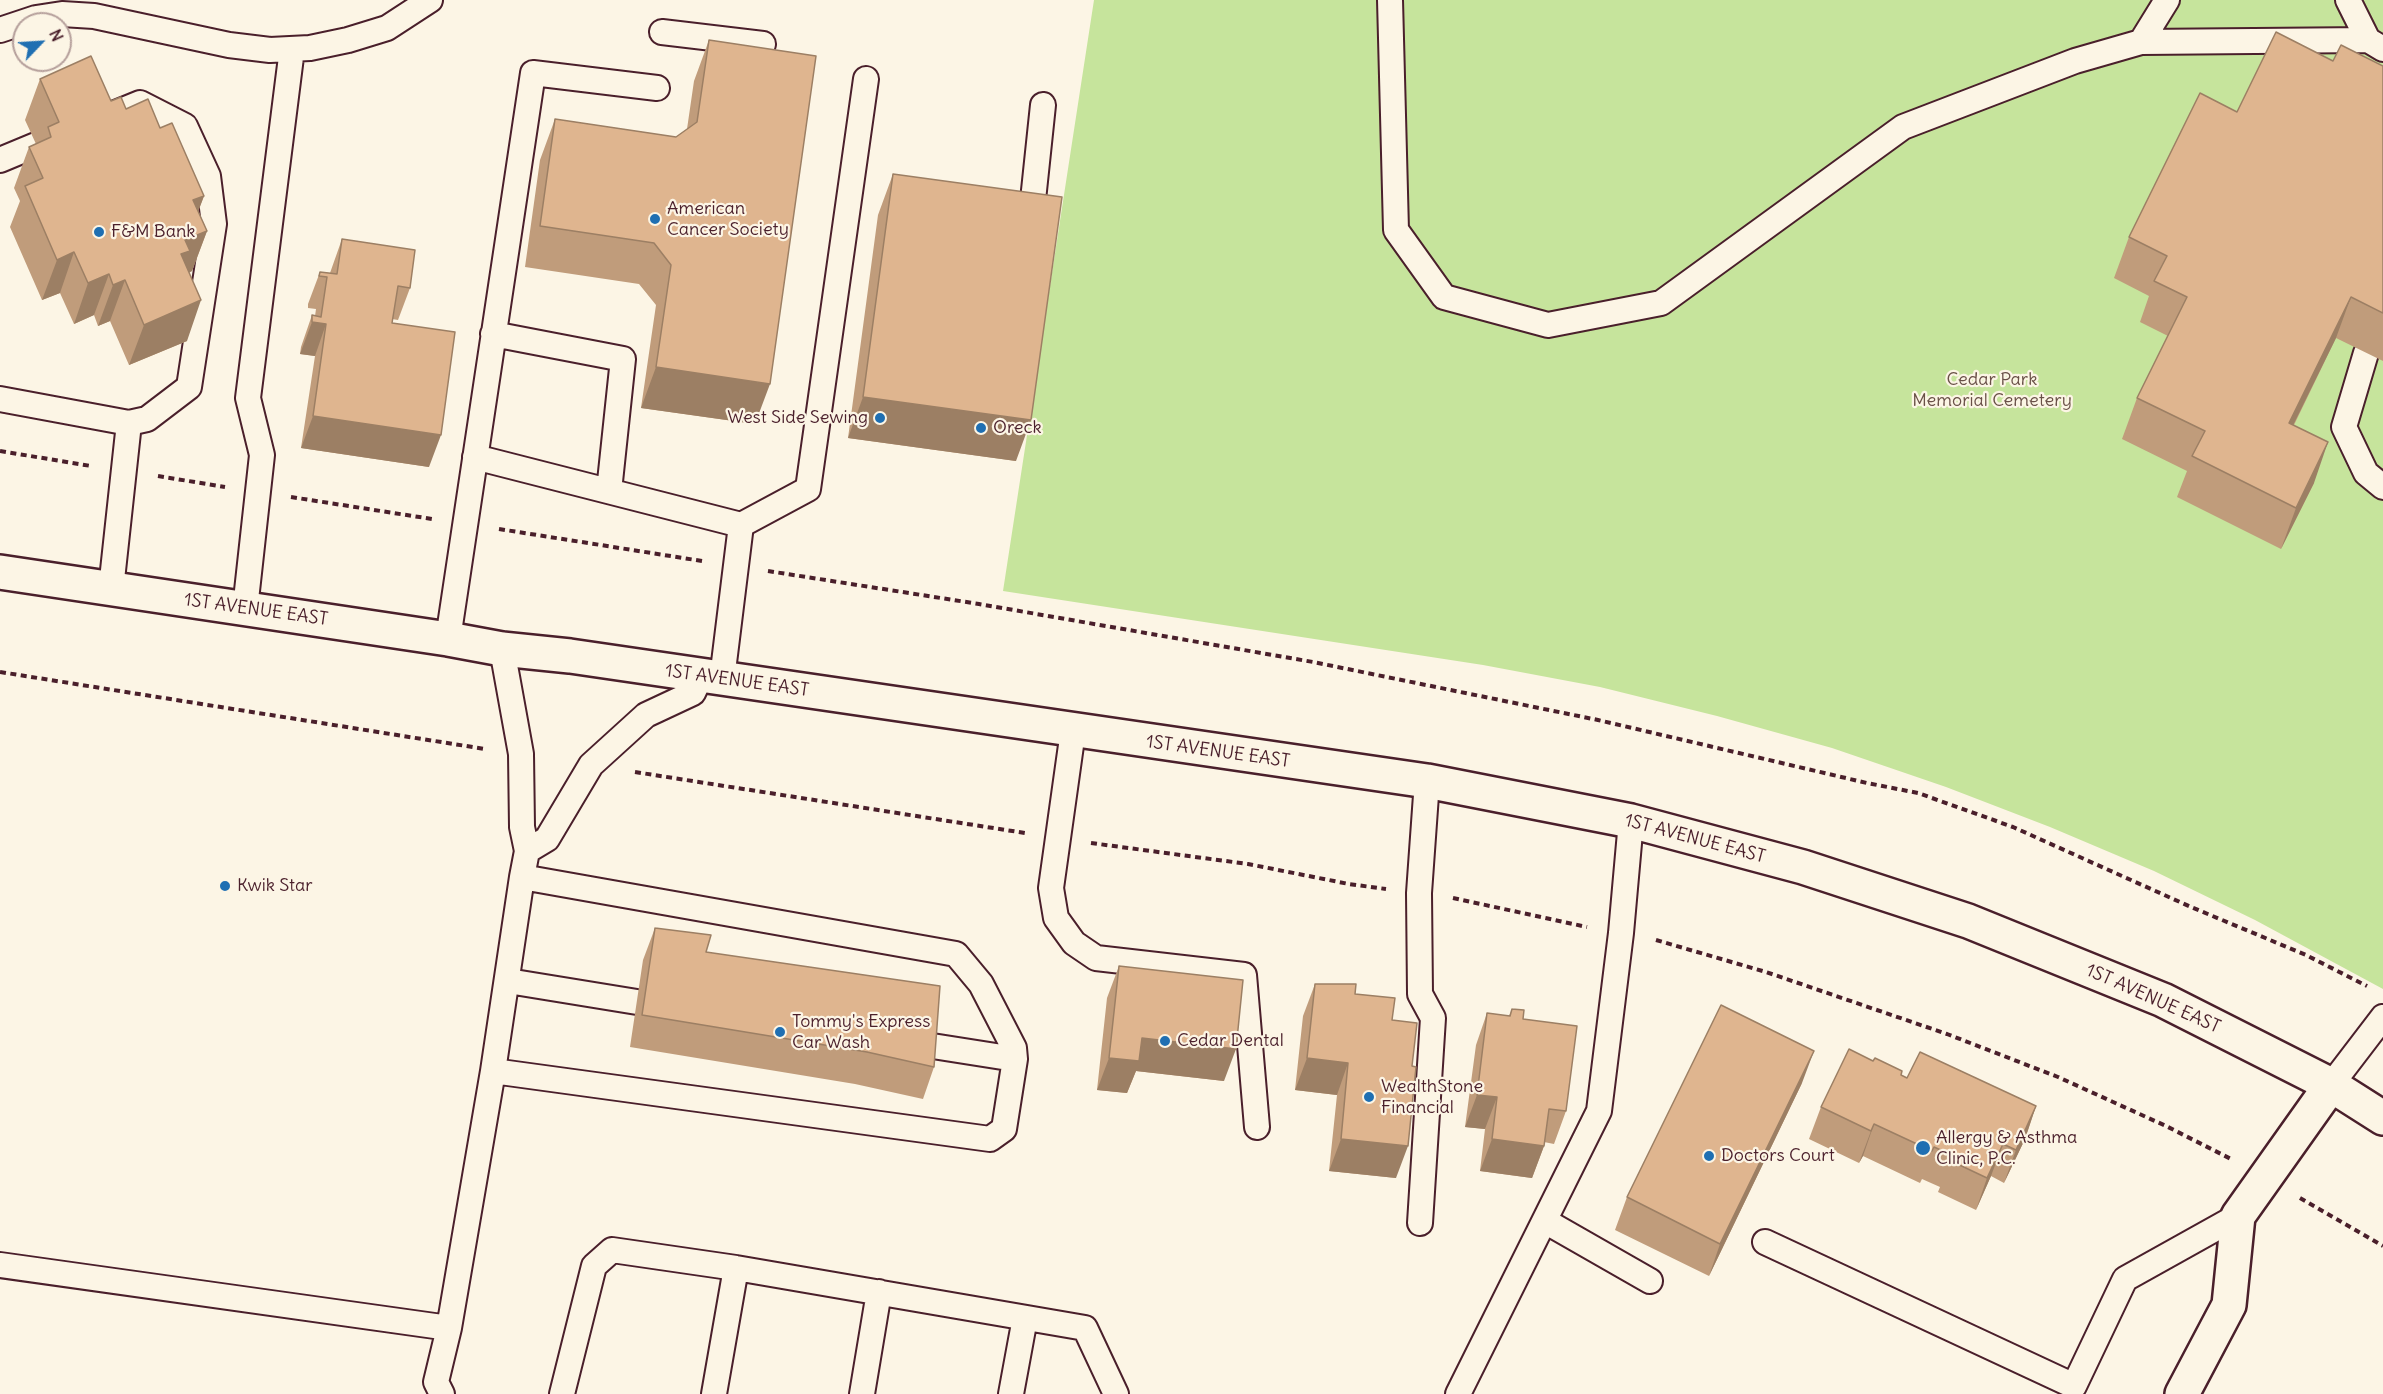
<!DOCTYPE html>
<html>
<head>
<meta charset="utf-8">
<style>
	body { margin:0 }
	#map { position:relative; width:2383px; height:1394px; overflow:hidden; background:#fcf5e5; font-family:Delius,sans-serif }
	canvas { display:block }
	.north { position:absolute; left:12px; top:12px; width:60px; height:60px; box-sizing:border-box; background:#fcf5e5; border:2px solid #b59f9b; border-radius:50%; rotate:65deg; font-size:16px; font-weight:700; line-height:24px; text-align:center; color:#4a1f2b }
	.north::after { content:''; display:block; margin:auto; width:21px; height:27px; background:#1f6fb2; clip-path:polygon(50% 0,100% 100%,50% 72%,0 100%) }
</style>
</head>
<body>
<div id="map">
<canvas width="2383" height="1394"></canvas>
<div class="north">N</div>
</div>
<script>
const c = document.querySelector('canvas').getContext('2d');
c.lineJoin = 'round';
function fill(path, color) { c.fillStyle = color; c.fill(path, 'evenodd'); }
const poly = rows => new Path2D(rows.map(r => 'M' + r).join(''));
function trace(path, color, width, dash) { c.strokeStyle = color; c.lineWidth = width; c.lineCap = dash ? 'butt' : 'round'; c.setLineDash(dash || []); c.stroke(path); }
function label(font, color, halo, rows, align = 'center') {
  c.font = font + ' Delius,sans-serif'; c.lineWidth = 4.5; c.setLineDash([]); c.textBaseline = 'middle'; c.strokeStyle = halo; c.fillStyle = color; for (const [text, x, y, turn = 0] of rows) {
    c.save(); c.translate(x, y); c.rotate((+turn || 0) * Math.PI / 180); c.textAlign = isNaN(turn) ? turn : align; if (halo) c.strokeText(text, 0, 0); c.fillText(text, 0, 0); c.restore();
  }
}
fill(poly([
	[1094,0,2383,0,2383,989,2255,920,2154,871,2050,827,1946,787,1832,748,1717,716,1600,687,1483,665,1003,591]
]), '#c6e49c');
const lane = poly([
	[1390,0,1396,230,1444,297,1548,325,1661,303,1903,127,2075,61,2141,42,2368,40,2383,49],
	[2348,0,2368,40],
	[0,30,36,18,62,14,94,16,229,45,270,50,310,48,348,40,387,28,430,0],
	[662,32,763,44],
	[2141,42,2167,0],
	[0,160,36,145],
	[1033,200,1043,105],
	[493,334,623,359,609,491],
	[2366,353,2344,427,2366,473,2383,487],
	[0,399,129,423,147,419,189,387,214,224,208,176,185,126,140,103,96,121],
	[475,457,741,525],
	[111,589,129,423],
	[245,609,262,455,248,398,292,49],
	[448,639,533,73,657,88],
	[722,679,741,525,808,489,866,79],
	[1073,731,1051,888,1056,918,1074,943,1096,958,1244,975,1257,1127],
	[527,851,547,839,591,765,646,715,693,693,701,676],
	[508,981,637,1002],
	[926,1045,1015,1059],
	[493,1071,990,1139,1004,1129,1015,1059,1014,1048,981,984,956,954,522,877,527,851,522,827,521,754,502,649],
	[2331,1085,2383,1017],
	[1545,1221,1650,1281],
	[1420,1223,1433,1018,1420,994,1419,893,1427,781],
	[1765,1242,2074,1386,2125,1279,2238,1216],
	[0,1265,449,1328],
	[442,1394,436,1382,449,1328,493,1071,522,877],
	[562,1394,594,1266,612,1250,736,1268,1085,1328,1116,1394],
	[714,1394,736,1268],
	[862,1394,879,1292],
	[1011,1394,1025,1318],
	[1458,1394,1599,1111,1621,933,1631,821]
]);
const street = poly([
	[2182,1394,2229,1305,2238,1216,2331,1085]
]);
const primary = poly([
	[0,572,448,639,502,649,570,656,1427,781,1631,821,1803,867,1968,921,2163,1000,2331,1085,2383,1118]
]);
trace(lane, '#4a1f2b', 28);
trace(street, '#4a1f2b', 38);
trace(primary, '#4a1f2b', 38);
trace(poly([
	[0,451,91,466],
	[158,476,225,487],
	[291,497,432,519],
	[499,529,702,561],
	[768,571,979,604,1313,662,1598,720,1867,783,1918,793,2013,827,2191,907,2306,955,2367,986],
	[0,672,485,749],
	[635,772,1025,833],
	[1091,843,1248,864,1349,884,1386,889],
	[1453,898,1587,927],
	[1656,940,1766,972,1947,1034,2058,1077,2166,1126,2231,1159],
	[2300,1198,2383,1246]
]), '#4a1f2b', 4, [6, 4.5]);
trace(lane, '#fcf5e5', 24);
trace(street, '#fcf5e5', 33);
trace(primary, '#fcf5e5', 33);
fill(poly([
	[709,40,755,424,641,408,656,305,639,284,525,267,540,160,555,119,676,137,687,129,694,81],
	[2333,61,2383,66,2383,361,2336,338,2294,425,2314,483,2281,549,2177,497,2187,471,2122,439,2137,398,2168,336,2140,322,2149,296,2114,278,2129,237,2237,112],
	[40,79,111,101,160,128,204,196,198,211,207,231,192,271,189,273,187,341,129,365,110,321,98,326,94,315,74,324,60,293,42,300,10,227,20,201,14,188,29,147,36,144,25,120],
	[893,174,1016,461,848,438,878,215],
	[342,239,410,288,398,320,392,319,392,323,429,467,301,448,315,356,300,354,301,347,312,315,315,316,316,309,308,308,308,304,320,272,330,273],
	[655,928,706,952,934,1067,923,1099,855,1084,630,1047,643,960],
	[1119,966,1224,1081,1136,1071,1127,1093,1097,1090,1107,998],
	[1315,984,1355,994,1392,1020,1396,1178,1329,1171,1337,1095,1295,1090,1303,1016],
	[1512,1009,1523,1019,1566,1111,1554,1144,1544,1142,1544,1146,1532,1178,1480,1171,1485,1129,1465,1127,1476,1045,1487,1013,1509,1016],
	[1907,1078,2036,1106,2025,1139,2004,1183,1991,1176,1976,1210,1938,1192,1940,1187,1922,1179,1920,1183,1863,1156,1859,1163,1809,1139,1821,1107],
	[1802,1083,1709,1276,1615,1230,1627,1197]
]), '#c09c7b');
fill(poly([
	[204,196,189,236,193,200],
	[207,231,192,271,181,276,166,295,185,240],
	[74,252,60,293,42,300,57,260],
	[109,274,94,315,74,324,88,283],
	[125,280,110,321,98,326,113,285],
	[2351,297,2336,338,2274,464,2289,423],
	[201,300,187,341,129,365,144,325],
	[312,322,326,324,315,356,300,354],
	[656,367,770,384,755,424,641,408],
	[863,397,1031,420,1016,461,848,438],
	[313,416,441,435,429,467,301,448],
	[2328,442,2314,483,2281,549,2296,508],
	[1142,1038,1236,1049,1224,1081,1136,1071,1127,1093,1097,1090,1109,1058],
	[1814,1051,1802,1083,1709,1276,1720,1244],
	[1307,1058,1348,1063,1337,1095,1295,1090],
	[1477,1095,1497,1097,1485,1129,1465,1127],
	[2036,1106,2025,1139,2004,1183,2016,1150],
	[1874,1124,1863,1156,1859,1163,1871,1131],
	[1341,1139,1408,1146,1396,1178,1329,1171],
	[1492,1139,1544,1146,1532,1178,1480,1171],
	[2003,1144,1991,1176,1976,1210,1987,1178]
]), '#9c7f64');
const building = poly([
	[2276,32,2333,61,2341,45,2383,66,2383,313,2351,297,2289,423,2328,442,2296,508,2192,456,2205,431,2137,398,2187,297,2154,281,2167,256,2129,237,2200,93,2237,112,2276,32],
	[709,40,816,56,770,384,656,367,671,265,654,243,540,226,555,119,676,137,697,122,709,40],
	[91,56,111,101,121,97,126,109,148,99,160,128,172,123,204,196,193,200,207,231,185,240,190,251,181,254,201,300,144,325,125,280,113,285,109,274,88,283,74,252,57,260,25,186,43,178,29,147,51,137,48,127,59,122,40,79,91,56],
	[893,174,1062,197,1031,420,863,397,893,174],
	[342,239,415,250,410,288,398,286,392,323,455,332,441,435,313,416,326,324,312,322,312,315,321,317,327,277,319,276,320,272,337,274,342,239],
	[655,928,711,935,706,952,940,986,934,1067,867,1052,642,1015,655,928],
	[1119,966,1243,980,1236,1049,1142,1038,1139,1061,1109,1058,1119,966],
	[1315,984,1356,984,1355,994,1395,998,1392,1020,1417,1023,1412,1066,1416,1067,1408,1146,1341,1139,1348,1063,1307,1058,1315,984],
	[1721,1005,1814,1051,1720,1244,1627,1197,1721,1005],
	[1512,1009,1524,1010,1523,1019,1577,1026,1566,1111,1549,1109,1544,1146,1492,1139,1497,1097,1477,1095,1487,1013,1510,1016,1512,1009],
	[1849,1049,1873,1061,1875,1058,1902,1071,1901,1075,1907,1078,1920,1052,2036,1106,2016,1150,2003,1144,1987,1178,1949,1160,1952,1155,1934,1147,1932,1151,1874,1124,1871,1131,1821,1107,1849,1049]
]);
fill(building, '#dfb58f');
trace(building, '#9c7f64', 1.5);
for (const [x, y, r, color] of [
	[655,219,6,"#1f6fb2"],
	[99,232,6,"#1f6fb2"],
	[880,418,6,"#1f6fb2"],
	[981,428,6,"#1f6fb2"],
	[225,886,6,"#1f6fb2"],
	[780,1032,6,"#1f6fb2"],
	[1165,1041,6,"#1f6fb2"],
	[1369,1097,6,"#1f6fb2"],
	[1923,1148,8,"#1f6fb2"],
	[1709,1156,6,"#1f6fb2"]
]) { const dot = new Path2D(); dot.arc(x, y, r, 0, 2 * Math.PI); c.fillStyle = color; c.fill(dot); trace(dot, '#fcf5e5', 2); }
label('18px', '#4a1f2b', '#fcf5e5', [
	["American",667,209],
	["Cancer Society",667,230],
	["F&M Bank",111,232],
	["West Side Sewing",868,418,"right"],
	["Oreck",993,428],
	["Kwik Star",237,886],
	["Tommy's Express",792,1022],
	["Car Wash",792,1043],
	["Cedar Dental",1177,1041],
	["WealthStone",1381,1087],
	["Financial",1381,1108],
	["Allergy & Asthma",1936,1138],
	["Clinic, P.C.",1936,1159],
	["Doctors Court",1721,1156]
], 'left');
label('18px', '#695047', '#fcf5e5', [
	["Cedar Park",1992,380],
	["Memorial Cemetery",1992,401]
]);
label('18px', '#4a1f2b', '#fcf5e5', [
	["1ST AVENUE EAST",256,610,8],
	["1ST AVENUE EAST",737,681,8],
	["1ST AVENUE EAST",1218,752,8],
	["1ST AVENUE EAST",1695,839,15],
	["1ST AVENUE EAST",2153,999,24]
]);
</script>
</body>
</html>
